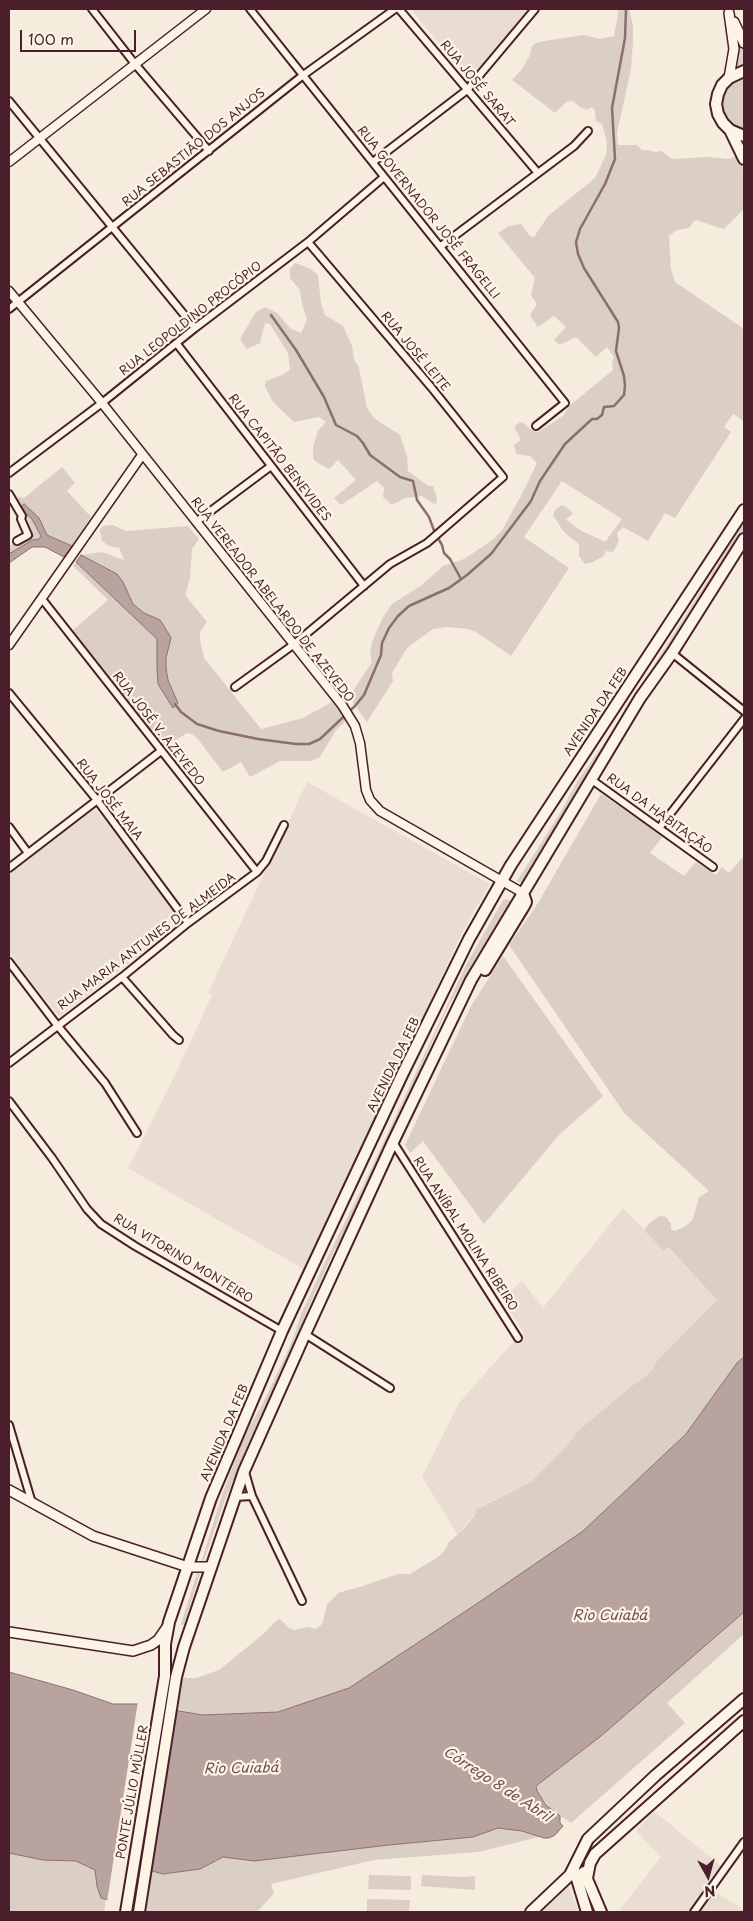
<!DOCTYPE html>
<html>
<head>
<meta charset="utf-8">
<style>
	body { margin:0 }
	#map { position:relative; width:753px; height:1921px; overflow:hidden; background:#f5ecde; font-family:"Playpen Sans",sans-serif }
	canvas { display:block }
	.frame { position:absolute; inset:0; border:10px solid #4a1f2b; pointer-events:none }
	.north { position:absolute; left:683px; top:1851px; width:50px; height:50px; -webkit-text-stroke:4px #fcf5e5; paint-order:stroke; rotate:173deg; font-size:14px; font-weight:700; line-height:20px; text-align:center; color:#4a1f2b }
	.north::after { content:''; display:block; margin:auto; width:18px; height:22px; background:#4a1f2b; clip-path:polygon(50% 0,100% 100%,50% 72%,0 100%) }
	.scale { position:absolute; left:20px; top:30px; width:116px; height:22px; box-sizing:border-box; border:2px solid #4a1f2b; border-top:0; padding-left:6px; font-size:15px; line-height:18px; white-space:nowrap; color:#4a1f2b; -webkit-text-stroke:4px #fcf5e5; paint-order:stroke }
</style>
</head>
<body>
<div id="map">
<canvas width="753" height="1921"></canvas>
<div class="frame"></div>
<div class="north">N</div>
<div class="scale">100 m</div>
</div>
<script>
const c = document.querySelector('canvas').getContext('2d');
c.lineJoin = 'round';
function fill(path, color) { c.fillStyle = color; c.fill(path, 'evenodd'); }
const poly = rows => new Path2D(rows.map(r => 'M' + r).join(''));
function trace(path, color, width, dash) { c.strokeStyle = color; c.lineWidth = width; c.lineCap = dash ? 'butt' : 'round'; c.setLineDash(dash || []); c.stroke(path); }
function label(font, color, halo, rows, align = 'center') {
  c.font = font + ' "Playpen Sans",sans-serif'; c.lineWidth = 4.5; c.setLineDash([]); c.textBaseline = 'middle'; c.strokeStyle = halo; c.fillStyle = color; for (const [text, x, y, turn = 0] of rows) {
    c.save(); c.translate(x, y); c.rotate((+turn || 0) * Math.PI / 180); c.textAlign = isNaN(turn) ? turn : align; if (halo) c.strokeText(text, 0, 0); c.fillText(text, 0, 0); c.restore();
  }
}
fill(poly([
	[411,9,531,9,470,82],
	[307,782,490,884,462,933,305,1270,128,1168,175,1075,212,995,208,993],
	[95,808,183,922,59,1017,9,953,9,874],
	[623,1208,664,1250,667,1247,717,1300,656,1362,653,1369,646,1376,630,1387,578,1431,567,1446,531,1482,481,1506,458,1535,422,1477,459,1403,513,1342,524,1333,502,1299,522,1281,543,1308],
	[654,1811,721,1866,706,1886,744,1910,744,1912,618,1912,661,1857,636,1831],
	[569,1886,579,1912,542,1912]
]), '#e8ddd0');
fill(poly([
	[619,9,629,9,633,25,633,42,631,69,617,133,618,145,637,145,642,150,648,150,655,152,661,151,672,159,709,157,730,159,739,154,743,169,744,209,724,229,695,220,689,228,677,230,669,236,671,269,675,282,744,329,744,421,733,414,724,427,731,432,675,518,665,513,648,541,623,527,617,533,619,541,613,552,606,551,604,556,593,562,585,564,579,556,579,544,564,532,553,515,555,510,562,505,568,508,573,514,566,519,580,530,605,542,622,519,562,481,524,537,569,568,511,656,476,632,468,629,446,627,433,629,407,648,392,673,393,681,367,722,349,697,372,662,370,654,372,642,383,617,392,604,422,585,443,566,464,559,494,539,502,530,524,490,537,463,530,456,516,454,514,445,521,440,514,427,520,422,525,424,530,429,537,432,554,422,564,415,569,406,613,370,612,364,614,357,607,347,596,357,576,337,560,345,554,340,566,327,554,316,538,327,530,315,537,304,531,295,535,278,498,233,509,226,521,224,530,236,534,237,548,216,595,178,606,155,607,142,602,124,596,121,595,111,592,107,587,110,580,107,573,101,566,102,555,113,512,80,522,69,529,57,532,46,538,42,584,35,600,39,614,36],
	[735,28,744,46,744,66,734,67],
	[744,75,744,130,735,127,728,121,724,114,721,105,722,96,726,88,732,81],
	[295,263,309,268,318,275,321,304,325,315,343,326,352,346,354,359,359,368,367,408,375,419,400,435,407,456,408,471,427,485,433,486,437,498,436,505,422,496,405,498,392,505,383,497,384,488,377,481,341,505,334,498,356,480,338,460,329,469,316,462,313,458,313,446,318,431,326,422,319,417,294,422,273,402,265,386,266,381,282,375,290,370,288,353,270,324,265,323,260,343,247,349,240,339,256,312,265,307,277,313,290,328,301,333,307,320,302,304,300,290,290,278,290,269],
	[62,467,75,483,67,491,91,517,72,546,47,535,24,504,21,508,32,519,41,536,39,539,32,540,9,554,9,546,16,543,27,541,32,532,28,520,20,508,16,500,19,497,24,498],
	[744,523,744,530,685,618,525,882,522,884,517,881,559,815,578,780,605,742],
	[113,525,126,531,188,526,199,539,192,549,190,578,185,595,207,622,200,632,200,640,204,658,261,729,303,718,332,702,348,719,336,730,320,757,311,761,280,761,250,777,241,762,223,772,197,738,192,734,187,733,167,746,151,731,72,631,108,600,73,566,76,562,157,639,157,668,178,703,168,680,166,668,166,658,171,638,164,626,160,620,144,613,133,604,123,582,103,566,81,555,102,552,124,560,119,548,109,546,102,541,100,530,103,526],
	[601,794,663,836,650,853,684,876,696,862,716,875,722,867,729,873,744,856,744,1357,737,1363,686,1434,583,1531,478,1603,349,1688,278,1712,203,1715,176,1709,181,1678,196,1678,219,1670,261,1636,276,1621,280,1619,289,1628,295,1630,307,1627,316,1629,322,1624,327,1605,338,1593,363,1586,398,1574,410,1574,438,1557,445,1550,449,1542,464,1529,474,1516,477,1509,531,1482,567,1446,578,1431,630,1387,646,1376,653,1369,656,1362,717,1300,668,1247,664,1251,644,1230,650,1223,660,1216,666,1217,671,1224,671,1230,675,1231,686,1226,693,1219,699,1197,709,1191,625,1114,509,945,538,903],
	[508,899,511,902,510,906,477,956,448,1007,345,1235,334,1251,307,1311,297,1340,246,1449,225,1500,203,1563,201,1563,222,1495,245,1434,262,1405,285,1357,294,1336,301,1314,327,1258,364,1184,466,965,503,900],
	[503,956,603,1096,560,1134,484,1224,423,1141,410,1153,405,1145,471,1006],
	[197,1573,200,1574,184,1625,181,1624],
	[744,1612,744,1634,667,1703,685,1723,571,1823,553,1811,536,1791,536,1786,601,1736],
	[498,1828,522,1831,544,1838,539,1837,478,1852,374,1860,271,1884,274,1893,257,1912,146,1912,152,1871,163,1874,200,1869,223,1857,254,1861,389,1845,473,1837],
	[9,1853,43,1860,76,1861,95,1870,97,1886,101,1898,106,1899,104,1912,9,1912],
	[369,1875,411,1876,411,1890,368,1889],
	[422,1875,464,1877,475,1876,475,1890,421,1886],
	[367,1899,410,1900,409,1912,367,1912]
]), '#dbcec4');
const water = poly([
	[24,504,39,518,47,535,72,546,64,557,45,547,32,547,9,563,9,554,32,540,39,539,41,536,32,519,20,508,24,504],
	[81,555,117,574,123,582,133,604,144,613,160,620,164,626,171,638,166,658,166,668,168,680,178,703,173,708,158,684,157,668,157,639,76,562,81,555],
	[744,1357,744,1612,601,1736,536,1786,537,1791,546,1805,560,1816,560,1823,563,1826,555,1835,549,1838,544,1838,522,1831,498,1828,473,1837,389,1845,254,1861,223,1857,200,1869,163,1874,152,1871,113,1901,101,1898,97,1886,95,1870,76,1861,43,1860,9,1853,9,1672,73,1690,113,1704,138,1704,203,1715,278,1712,349,1688,478,1603,583,1531,686,1434,737,1363,744,1357]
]);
fill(water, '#b8a39e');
trace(water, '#8c6e70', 1);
fill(poly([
	[138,1701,177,1707,151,1875,143,1882,134,1895,113,1903,107,1902]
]), '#f5ecde');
trace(poly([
	[271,315,296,350,324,397,336,425,357,436,363,443,370,455,400,477,413,481,417,500,429,517,435,533,442,545,444,553,450,559,461,579],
	[175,704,181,712,197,724,219,731,258,739,296,744,309,744,320,739,355,706,364,695,381,655,382,643,389,628,398,616,409,606,449,588,467,575,491,554,531,501,540,481,565,444,592,419,597,419,602,415,604,407,614,406,624,395,625,386,624,376,616,351,619,328,618,322,584,268,578,254,576,242,580,229,605,184,615,159,612,108,625,38,626,9]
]), '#8c6e70', 2.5);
const minor = poly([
	[92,9,135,64,209,151],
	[250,9,565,403,536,426],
	[399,9,538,173],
	[9,101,195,328],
	[373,162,467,90,535,9],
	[441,246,574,146,588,131],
	[9,309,302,76,395,9],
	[177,344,364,586],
	[9,473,102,403,195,328,308,242,384,177],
	[9,494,22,516,21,519,28,535,17,541],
	[196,522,271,466],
	[42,599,257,872],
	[672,653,744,711],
	[235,687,293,645,390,564,427,543,503,477,431,387,308,242],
	[9,693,97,800,188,923],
	[592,780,713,867],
	[9,827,28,853],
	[660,827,744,719],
	[9,868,161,751],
	[9,962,57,1025,105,1083,137,1133],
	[122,977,173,1035,179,1040],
	[9,1063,122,977,188,923,257,872,266,861,284,825],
	[9,1101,52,1158,87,1209,101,1224,135,1246,282,1331],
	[393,1142,518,1338],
	[305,1334,390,1388],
	[9,1425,32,1503],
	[245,1472,252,1496,302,1601],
	[235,1497,252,1496],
	[694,1912,744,1842]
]);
const tertiary = poly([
	[9,162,206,9],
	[9,291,102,403,342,705,355,726,360,743,366,790,370,800,380,811,523,893],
	[9,645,142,455]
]);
const secondary = poly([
	[734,22,744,43],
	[729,78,734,49,729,13],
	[9,1490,93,1536,188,1567,210,1567],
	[9,1632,133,1651,151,1645,158,1640,167,1627]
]);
const primary = poly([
	[744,71,729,78,722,85,718,94,716,104,718,114,723,123,730,130,744,159],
	[730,130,744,136],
	[485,970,524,906,526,902,523,893],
	[574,1869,587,1912],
	[584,1872,601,1912],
	[587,1878,590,1863,595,1854,744,1721],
	[126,1912,165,1676,165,1644,169,1622,211,1498,282,1331,402,1075,469,939,511,865,744,510],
	[139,1912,176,1677,184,1647,244,1471,305,1334,393,1142,471,980,640,698,672,653,744,539],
	[531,1912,570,1875,588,1839,656,1775,744,1699]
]);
trace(minor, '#4a1f2b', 10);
trace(tertiary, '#4a1f2b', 11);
trace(secondary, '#4a1f2b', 12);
trace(primary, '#4a1f2b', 14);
trace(minor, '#fcf5e5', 6);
trace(tertiary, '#fcf5e5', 8);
trace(secondary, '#fcf5e5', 9);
trace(primary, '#fcf5e5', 10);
label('12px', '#4a1f2b', '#fcf5e5', [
	["RUA JOSÉ SARAT",477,84,50],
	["RUA SEBASTIÃO DOS ANJOS",194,148,-39],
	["RUA GOVERNADOR JOSÉ FRAGELLI",428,213,51],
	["RUA LEOPOLDINO PROCÓPIO",191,319,-38],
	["RUA JOSÉ LEITE",415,352,50],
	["RUA CAPITÃO BENEVIDES",279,458,52],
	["RUA VEREADOR ABELARDO DE AZEVEDO",272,600,52],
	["AVENIDA DA FEB",596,712,-56],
	["RUA JOSÉ V. AZEVEDO",158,729,52],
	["RUA JOSÉ MAIA",109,800,52],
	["RUA DA HABITAÇÃO",659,814,36],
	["RUA MARIA ANTUNES DE ALMEIDA",147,942,-37],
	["AVENIDA DA FEB",394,1065,-64],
	["RUA ANÍBAL MOLINA RIBEIRO",465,1234,57],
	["RUA VITORINO MONTEIRO",183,1259,31],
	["AVENIDA DA FEB",225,1433,-67],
	["PONTE JÚLIO MÜLLER",133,1792,-80]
]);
label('italic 14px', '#704d53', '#fcf5e5', [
	["Rio Cuiabá",610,1616],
	["Rio Cuiabá",241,1769,-1],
	["Córrego 8 de Abril",497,1785,33]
]);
</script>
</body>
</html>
